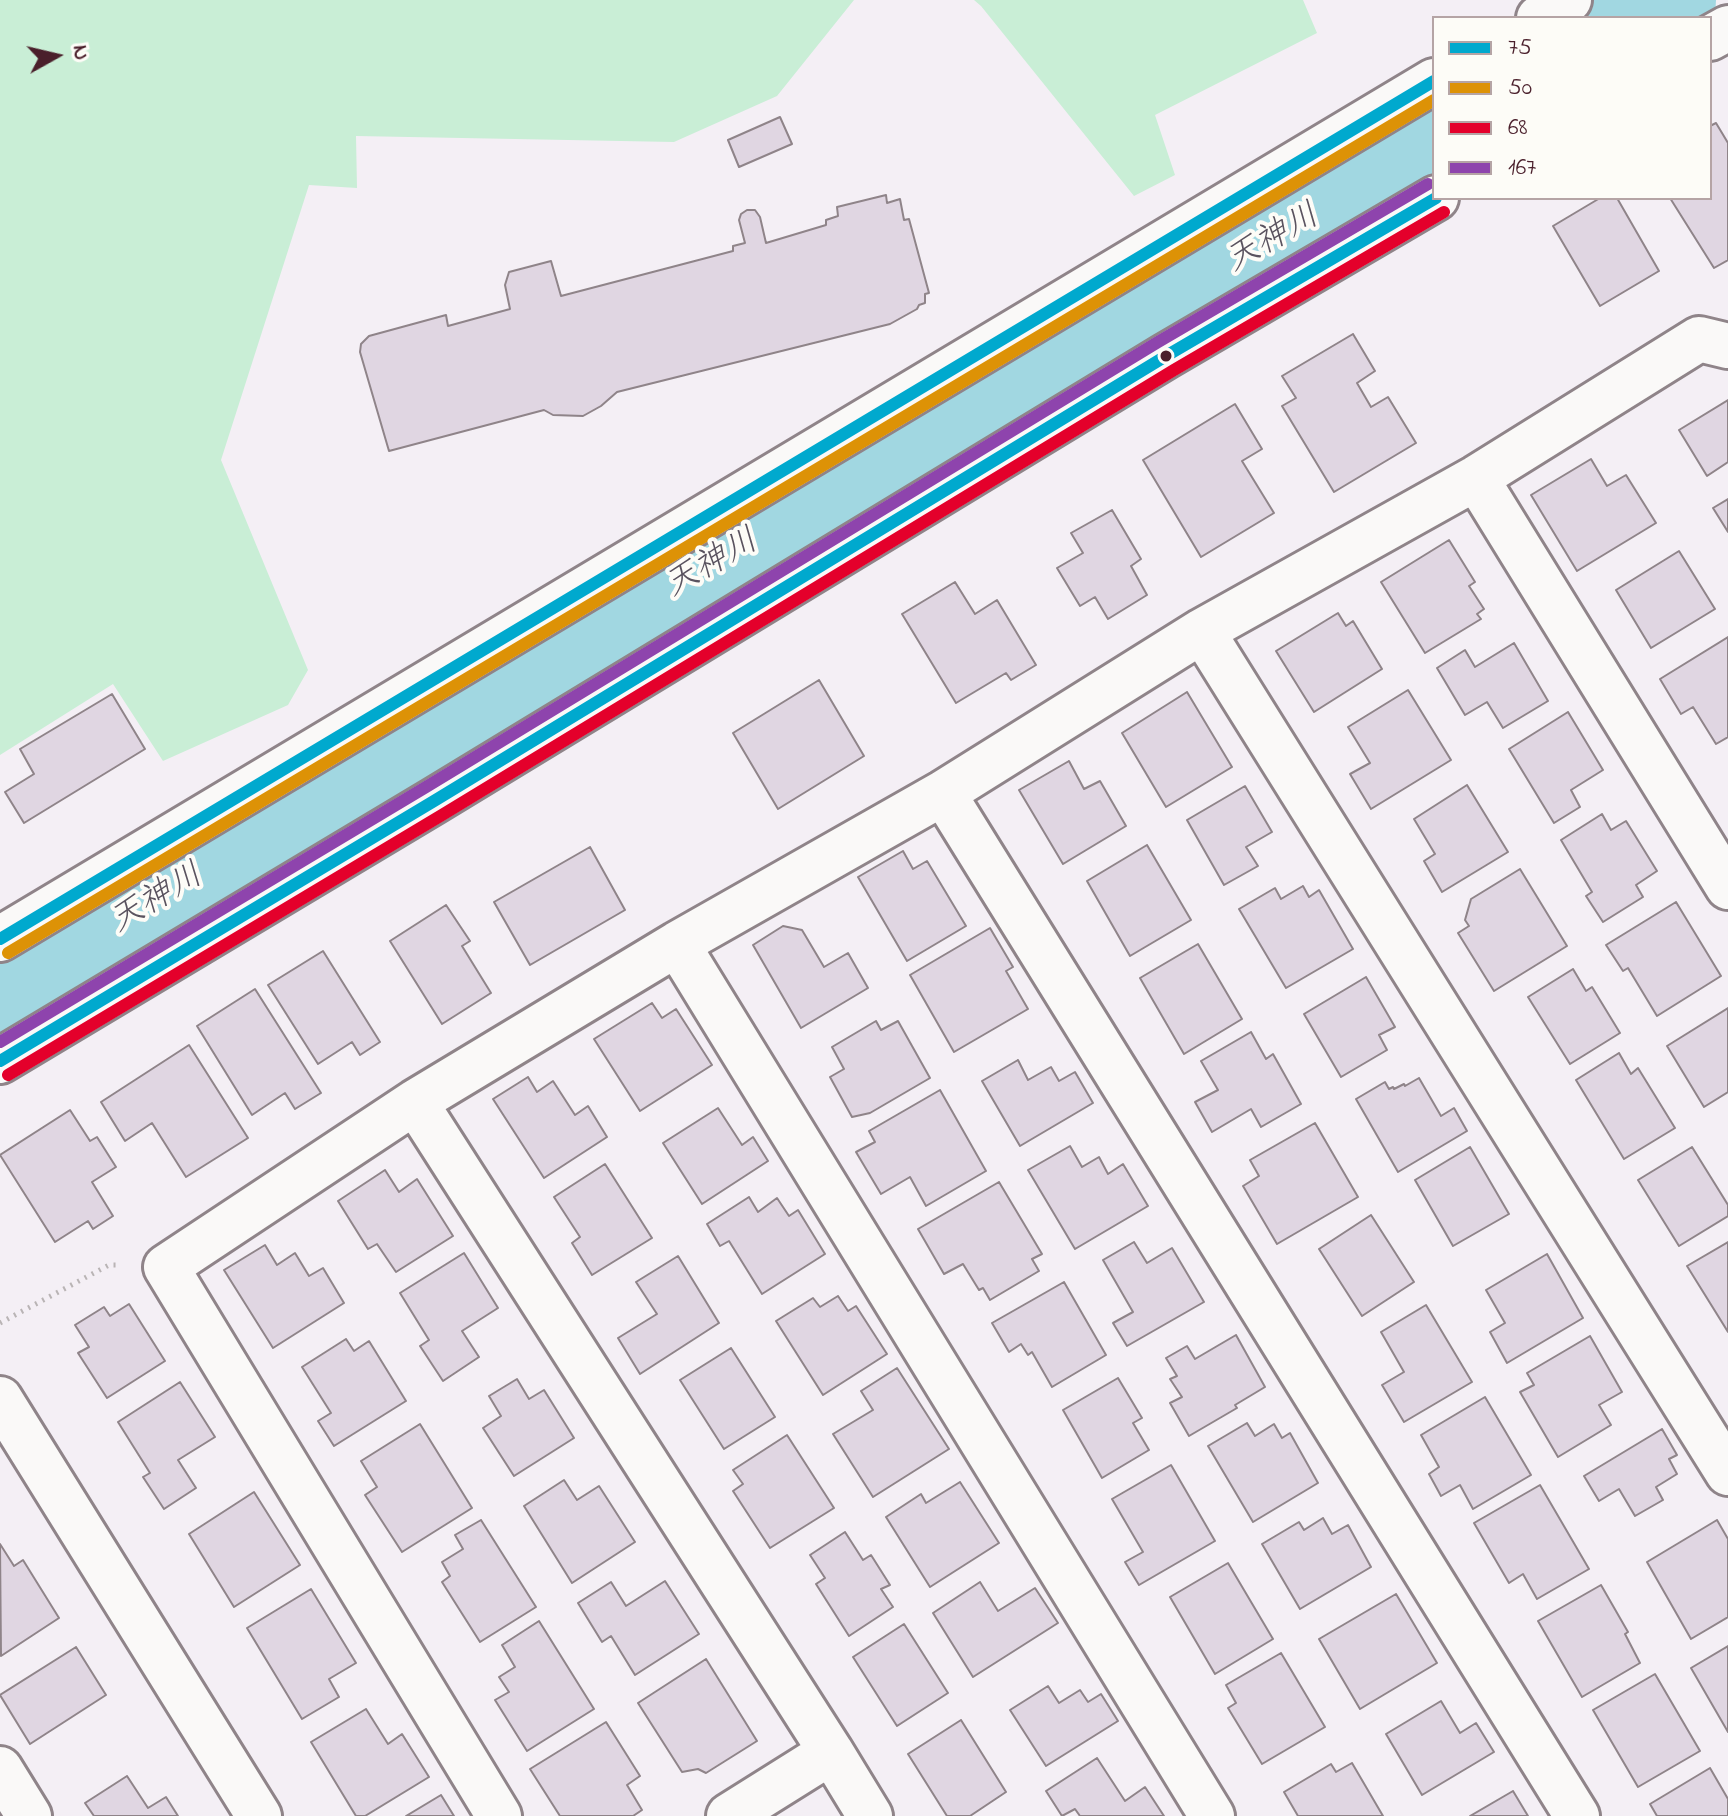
<!DOCTYPE html>
<html>
<head>
<meta charset="utf-8">
<style>
	body { margin:0 }
	#map { position:relative; width:1728px; height:1816px; overflow:hidden; background:#f4eff5; font-family:"Indie Flower",sans-serif }
	canvas { display:block }
	.legend { position:absolute; left:1432px; top:16px; width:280px; height:184px; box-sizing:border-box; background:#fdfcf7; border:2px solid #b5a4a5; margin:0; padding:10px 14px; list-style:none; font-size:24px; color:#4a1f2b }
	.legend li { display:flex; align-items:center; gap:16px; height:40px }
	.legend b { width:40px; border:2px solid #b5a4a5 }
	.north { position:absolute; left:16px; top:16px; width:80px; height:80px; -webkit-text-stroke:6px #fdfcf7; paint-order:stroke; rotate:82deg; font-size:22px; font-weight:700; line-height:32px; text-align:center; color:#4a1f2b }
	.north::after { content:''; display:block; margin:auto; width:28px; height:36px; background:#4a1f2b; clip-path:polygon(50% 0,100% 100%,50% 72%,0 100%) }
</style>
</head>
<body>
<div id="map">
<canvas width="1728" height="1816"></canvas>
<ul class="legend">
<li><b style="height:10px;background:#00a9ce"></b>75</li>
<li><b style="height:10px;background:#dd9206"></b>50</li>
<li><b style="height:10px;background:#e4002b"></b>68</li>
<li><b style="height:10px;background:#8e44ad"></b>167</li>
</ul>
<div class="north">N</div>
</div>
<script>
const c = document.querySelector('canvas').getContext('2d');
c.lineJoin = 'round';
function fill(path, color) { c.fillStyle = color; c.fill(path, 'evenodd'); }
const poly = rows => new Path2D(rows.map(r => 'M' + r).join(''));
function trace(path, color, width, dash) { c.strokeStyle = color; c.lineWidth = width; c.lineCap = dash ? 'butt' : 'round'; c.setLineDash(dash || []); c.stroke(path); }
function label(font, color, halo, rows, align = 'center') {
  c.font = font + ' "Indie Flower","Klee One",sans-serif'; c.lineWidth = 8; c.setLineDash([]); c.textBaseline = 'middle'; c.strokeStyle = halo; c.fillStyle = color; for (const [text, x, y, turn = 0] of rows) {
    c.save(); c.translate(x, y); c.rotate((+turn || 0) * Math.PI / 180); c.textAlign = isNaN(turn) ? turn : align; if (halo) c.strokeText(text, 0, 0); c.fillText(text, 0, 0); c.restore();
  }
}
fill(poly([
	[0,0,854,0,777,96,674,142,356,136,357,188,309,185,221,460,308,670,288,705,163,761,113,684,0,755],
	[974,0,1303,0,1317,33,1155,115,1175,175,1134,196,981,6]
]), '#c9eed6');
trace(poly([
	[1635,18,1664,0],
	[0,997,278,825,665,594,1434,148]
]), '#a1d7e1', 104);
const building = poly([
	[780,117,792,144,739,167,728,140,780,117],
	[1716,123,1728,143,1728,260,1714,268,1670,198,1710,198,1710,126,1716,123],
	[886,195,887,203,900,199,904,220,909,219,929,293,925,294,925,303,919,305,917,309,890,324,617,392,601,406,583,416,553,415,544,410,389,451,360,352,361,344,369,336,446,315,448,326,510,309,505,285,509,272,551,261,561,296,733,251,733,246,745,243,739,220,741,214,747,210,755,210,760,217,766,243,826,225,826,220,838,216,837,207,886,195],
	[1600,198,1617,198,1659,271,1600,306,1553,226,1600,198],
	[1353,334,1375,371,1357,383,1371,407,1388,397,1416,443,1334,492,1282,406,1296,398,1282,376,1353,334],
	[1728,400,1728,462,1707,476,1679,430,1728,400],
	[1235,404,1262,449,1242,461,1274,513,1201,557,1143,460,1235,404],
	[1591,459,1607,486,1626,475,1656,523,1577,571,1531,495,1591,459],
	[1728,499,1728,532,1713,508,1728,499],
	[1112,510,1141,559,1131,566,1147,595,1108,619,1095,597,1080,606,1057,568,1083,553,1071,533,1112,510],
	[1449,540,1475,582,1469,586,1484,609,1477,614,1481,619,1425,653,1381,582,1449,540],
	[1679,551,1715,609,1651,648,1616,590,1679,551],
	[955,582,975,614,997,600,1036,665,1011,680,1006,673,956,703,902,614,955,582],
	[1338,613,1346,626,1353,621,1382,669,1314,712,1276,651,1338,613],
	[1728,637,1728,737,1716,744,1693,707,1681,714,1660,679,1728,637],
	[1514,643,1548,701,1503,728,1487,702,1465,715,1437,668,1465,650,1475,667,1514,643],
	[819,680,864,756,778,809,733,733,819,680],
	[1408,690,1451,760,1371,809,1350,774,1370,763,1348,727,1408,690],
	[1187,692,1232,767,1166,807,1122,733,1187,692],
	[112,694,145,749,24,823,5,792,34,774,20,749,112,694],
	[1568,712,1603,770,1571,790,1580,807,1554,823,1509,749,1568,712],
	[1069,761,1084,789,1100,781,1126,826,1063,864,1019,790,1069,761],
	[1467,785,1508,852,1442,892,1424,861,1435,854,1414,819,1467,785],
	[1245,786,1272,832,1246,847,1258,866,1224,885,1187,820,1245,786],
	[1602,814,1611,830,1626,821,1657,871,1636,885,1643,897,1603,922,1586,896,1592,892,1561,840,1602,814],
	[1147,845,1191,920,1130,956,1087,881,1147,845],
	[590,847,625,910,530,965,494,902,590,847],
	[903,851,913,869,927,861,966,926,907,961,858,877,903,851],
	[1520,869,1567,946,1494,991,1458,933,1469,926,1465,920,1471,899,1520,869],
	[1303,886,1309,897,1319,890,1353,949,1286,988,1239,909,1275,888,1281,899,1303,886],
	[1676,902,1721,976,1657,1016,1628,968,1623,971,1606,945,1676,902],
	[446,905,470,941,462,946,491,993,442,1024,390,941,446,905],
	[783,926,802,930,824,967,848,953,868,988,801,1028,753,945,783,926],
	[990,928,1013,967,1006,971,1028,1009,954,1052,910,975,990,928],
	[1198,944,1242,1019,1184,1054,1140,978,1198,944],
	[323,951,380,1042,360,1055,352,1042,318,1064,268,985,323,951],
	[1573,969,1586,991,1592,987,1620,1033,1570,1064,1528,997,1573,969],
	[1366,977,1395,1027,1379,1035,1387,1050,1341,1077,1304,1014,1366,977],
	[255,989,321,1093,295,1109,285,1093,252,1115,197,1026,255,989],
	[652,1003,662,1018,676,1009,712,1065,640,1111,594,1039,652,1003],
	[1728,1008,1728,1092,1704,1107,1667,1046,1728,1008],
	[876,1021,881,1030,898,1021,930,1078,870,1113,852,1117,830,1077,844,1069,832,1047,876,1021],
	[1251,1032,1266,1059,1273,1054,1301,1104,1261,1127,1251,1109,1212,1132,1195,1102,1218,1090,1201,1061,1251,1032],
	[189,1045,248,1138,186,1177,152,1123,125,1141,101,1102,189,1045],
	[1619,1053,1631,1074,1638,1068,1675,1128,1624,1159,1576,1080,1619,1053],
	[1018,1060,1028,1080,1051,1067,1059,1081,1075,1072,1093,1103,1020,1146,982,1081,1018,1060],
	[528,1077,537,1092,553,1081,575,1115,588,1106,607,1137,544,1178,493,1099,528,1077],
	[1419,1078,1441,1116,1454,1108,1467,1131,1398,1172,1356,1099,1385,1082,1389,1089,1393,1087,1394,1089,1404,1084,1405,1086,1419,1078],
	[940,1090,986,1171,926,1206,910,1177,881,1194,856,1152,875,1142,869,1131,940,1090],
	[718,1108,742,1145,753,1137,768,1161,702,1204,663,1143,718,1108],
	[70,1110,90,1141,97,1137,116,1167,92,1182,113,1216,93,1229,88,1221,55,1242,0,1155,70,1110],
	[1315,1123,1358,1197,1277,1244,1243,1186,1259,1176,1250,1160,1315,1123],
	[1070,1146,1082,1167,1099,1157,1108,1174,1123,1164,1148,1206,1075,1249,1028,1170,1070,1146],
	[1470,1147,1509,1214,1453,1246,1415,1180,1470,1147],
	[1692,1147,1728,1205,1728,1216,1679,1246,1638,1180,1692,1147],
	[605,1164,652,1238,592,1275,572,1243,580,1237,554,1197,605,1164],
	[385,1170,399,1192,417,1179,453,1236,396,1272,377,1244,368,1249,338,1201,385,1170],
	[999,1182,1042,1254,1032,1259,1039,1271,990,1300,983,1288,979,1290,963,1264,944,1274,918,1229,999,1182],
	[749,1197,758,1212,777,1198,789,1216,798,1210,825,1254,762,1294,729,1241,720,1246,707,1224,749,1197],
	[1371,1215,1414,1282,1362,1316,1319,1249,1371,1215],
	[1134,1242,1147,1263,1172,1248,1204,1302,1127,1346,1113,1323,1133,1312,1103,1260,1134,1242],
	[1728,1242,1728,1332,1687,1266,1728,1242],
	[265,1245,277,1265,295,1253,309,1276,323,1268,344,1303,273,1348,224,1270,265,1245],
	[464,1253,498,1308,462,1331,479,1357,443,1381,420,1346,429,1340,400,1293,464,1253],
	[1547,1254,1583,1318,1507,1363,1490,1332,1505,1323,1486,1290,1547,1254],
	[678,1256,719,1323,640,1374,618,1338,657,1314,636,1282,678,1256],
	[1064,1282,1106,1355,1052,1387,1032,1352,1028,1355,1021,1344,1009,1352,992,1323,1064,1282],
	[838,1296,848,1311,856,1306,887,1354,823,1395,776,1321,813,1298,820,1307,838,1296],
	[129,1304,165,1361,107,1398,78,1353,89,1347,75,1325,104,1307,110,1316,129,1304],
	[1426,1305,1472,1382,1404,1422,1382,1385,1404,1372,1381,1332,1426,1305],
	[1236,1335,1265,1387,1235,1405,1237,1408,1189,1436,1170,1403,1182,1397,1170,1379,1177,1376,1166,1358,1187,1346,1195,1359,1236,1335],
	[1590,1336,1622,1392,1599,1405,1611,1425,1558,1457,1520,1392,1534,1385,1527,1373,1590,1336],
	[346,1339,354,1351,369,1341,406,1401,334,1446,318,1421,331,1413,302,1367,346,1339],
	[731,1348,775,1417,724,1449,680,1380,731,1348],
	[897,1368,949,1449,873,1497,833,1434,873,1410,861,1391,897,1368],
	[1118,1378,1142,1418,1133,1423,1149,1450,1102,1478,1063,1410,1118,1378],
	[517,1379,529,1399,544,1390,574,1438,514,1476,483,1428,501,1416,489,1396,517,1379],
	[180,1382,215,1437,178,1460,196,1488,164,1509,143,1477,150,1473,118,1422,180,1382],
	[1485,1397,1531,1475,1473,1509,1460,1485,1441,1496,1429,1474,1439,1467,1421,1435,1485,1397],
	[1247,1423,1255,1436,1274,1424,1282,1438,1290,1433,1318,1483,1253,1522,1208,1446,1247,1423],
	[420,1424,472,1508,402,1552,365,1495,377,1487,361,1461,420,1424],
	[1662,1429,1677,1455,1669,1459,1677,1474,1656,1487,1663,1500,1635,1516,1619,1489,1599,1501,1584,1476,1662,1429],
	[787,1435,834,1508,770,1548,733,1491,743,1484,733,1470,787,1435],
	[1171,1465,1215,1541,1139,1585,1125,1562,1143,1552,1112,1499,1171,1465],
	[564,1480,577,1500,599,1486,635,1542,572,1583,524,1506,564,1480],
	[960,1482,999,1543,930,1587,886,1517,921,1494,926,1503,960,1482],
	[1540,1485,1589,1569,1537,1599,1523,1574,1509,1583,1474,1523,1540,1485],
	[254,1492,300,1565,234,1607,189,1534,254,1492],
	[1323,1518,1332,1534,1348,1525,1371,1567,1300,1609,1262,1544,1299,1522,1304,1530,1323,1518],
	[481,1520,536,1607,480,1642,442,1582,450,1576,442,1562,463,1549,455,1535,481,1520],
	[1717,1520,1728,1539,1728,1617,1691,1639,1647,1562,1717,1520],
	[845,1532,863,1560,871,1555,890,1585,881,1589,893,1607,849,1636,816,1584,825,1578,810,1555,845,1532],
	[0,1544,14,1566,23,1560,59,1618,1,1656,0,1544],
	[1228,1563,1273,1639,1215,1674,1170,1597,1228,1563],
	[665,1581,699,1634,635,1675,611,1636,602,1642,578,1603,611,1582,626,1606,665,1581],
	[980,1582,998,1611,1035,1588,1058,1623,973,1677,933,1613,980,1582],
	[1601,1585,1628,1632,1625,1634,1640,1663,1582,1697,1538,1621,1601,1585],
	[311,1589,356,1663,329,1679,339,1697,302,1719,247,1628,311,1589],
	[1396,1594,1437,1663,1360,1709,1319,1639,1396,1594],
	[539,1621,594,1709,527,1751,495,1700,509,1692,499,1677,515,1667,502,1645,539,1621],
	[904,1624,948,1693,897,1726,853,1657,904,1624],
	[1728,1646,1728,1732,1691,1668,1728,1646],
	[76,1647,106,1695,30,1744,0,1695,76,1647],
	[1281,1653,1325,1727,1262,1764,1228,1708,1236,1703,1226,1685,1281,1653],
	[706,1659,757,1741,706,1773,698,1769,682,1772,638,1703,706,1659],
	[1655,1674,1700,1751,1638,1787,1593,1710,1655,1674],
	[1048,1686,1059,1703,1080,1690,1088,1702,1101,1694,1118,1721,1046,1766,1010,1710,1048,1686],
	[1441,1701,1460,1733,1476,1723,1494,1752,1422,1795,1386,1734,1441,1701],
	[366,1709,388,1744,402,1734,429,1777,365,1816,356,1816,311,1742,366,1709],
	[961,1720,1006,1792,970,1816,947,1816,908,1754,961,1720],
	[606,1722,640,1776,627,1785,642,1810,633,1816,560,1816,530,1769,606,1722],
	[1097,1758,1125,1801,1145,1787,1164,1816,1080,1816,1075,1809,1062,1816,1046,1791,1097,1758],
	[1352,1763,1383,1816,1298,1816,1284,1792,1331,1764,1336,1772,1352,1763],
	[1710,1768,1728,1799,1728,1816,1657,1816,1650,1804,1710,1768],
	[127,1776,148,1808,166,1797,178,1816,94,1816,85,1803,127,1776],
	[1513,1791,1528,1816,1470,1816,1513,1791],
	[441,1795,454,1816,406,1816,441,1795]
]);
fill(building, '#e0d6e2');
trace(building, '#8f8489', 2);
const minor = poly([
	[1476,478,1728,887],
	[1202,631,1728,1473],
	[943,793,1577,1816],
	[677,944,1212,1816],
	[415,1102,831,1752],
	[0,1399,259,1816],
	[0,1769,29,1816],
	[499,1816,166,1267,415,1102,677,944,943,793,1202,631,1476,478,1699,339,1728,346],
	[729,1816,831,1752,870,1816]
]);
const tertiary = poly([
	[1539,18,1569,0],
	[1710,38,1728,28],
	[0,939,1434,81],
	[0,1061,434,801,1166,356,1436,198]
]);
trace(minor, '#8f8489', 50);
trace(tertiary, '#8f8489', 50);
trace(poly([
	[0,1323,109,1265,117,1265]
]), '#b9b4b5', 5, [2, 6]);
trace(minor, '#faf9f8', 44);
trace(tertiary, '#faf9f8', 44);
trace(poly([
	[0,939,1434,81],
	[0,1061,434,801,1166,356,1436,198]
]), '#00a9ce', 12);
trace(poly([
	[8,953,1434,100]
]), '#dd9206', 12);
trace(poly([
	[8,1075,442,815,1174,370,1444,212]
]), '#e4002b', 12);
trace(poly([
	[0,1042,426,787,1158,342,1428,184]
]), '#8e44ad', 12);
for (const [x, y, r, color] of [
	[1166,356,7,"#4a1f2b"]
]) { const dot = new Path2D(); dot.arc(x, y, r, 0, 2 * Math.PI); c.fillStyle = color; c.fill(dot); trace(dot, '#fdfcf7', 3); }
label('italic 34px', '#5a535f', '#fdfcf7', [
	["天神川",1274,241,-30],
	["天神川",713,566,-30],
	["天神川",158,901,-31]
]);
</script>
</body>
</html>
